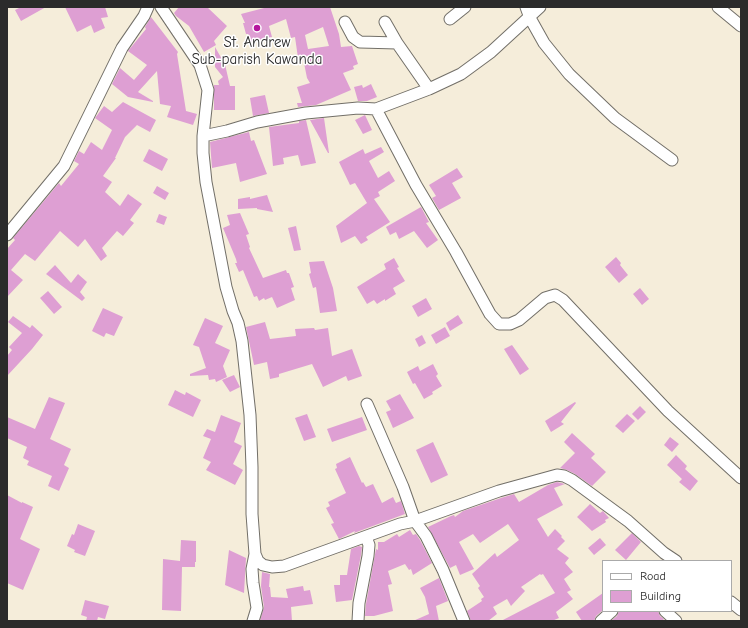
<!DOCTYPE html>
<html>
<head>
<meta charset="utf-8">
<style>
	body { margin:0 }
	#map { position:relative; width:748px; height:628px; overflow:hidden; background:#f5edda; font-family:"Comic Neue",sans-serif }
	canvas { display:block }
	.frame { position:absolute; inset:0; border:8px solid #2b2b2b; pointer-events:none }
	.legend { position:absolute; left:602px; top:560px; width:130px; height:52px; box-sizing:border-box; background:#fff; border:1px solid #aaa; margin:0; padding:5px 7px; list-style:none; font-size:12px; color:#2b2b2b }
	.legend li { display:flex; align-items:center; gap:8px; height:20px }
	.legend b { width:20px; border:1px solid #aaa }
</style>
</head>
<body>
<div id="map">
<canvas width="748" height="628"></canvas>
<div class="frame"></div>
<ul class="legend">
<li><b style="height:5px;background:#fff"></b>Road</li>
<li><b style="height:11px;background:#de9fd3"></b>Building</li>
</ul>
</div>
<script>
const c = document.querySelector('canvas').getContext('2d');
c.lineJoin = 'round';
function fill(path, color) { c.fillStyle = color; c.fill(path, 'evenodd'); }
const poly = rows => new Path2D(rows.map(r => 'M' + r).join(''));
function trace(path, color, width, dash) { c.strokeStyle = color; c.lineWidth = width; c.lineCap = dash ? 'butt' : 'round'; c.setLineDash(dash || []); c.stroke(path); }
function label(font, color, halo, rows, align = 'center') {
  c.font = font + ' "Comic Neue",sans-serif'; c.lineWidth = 3; c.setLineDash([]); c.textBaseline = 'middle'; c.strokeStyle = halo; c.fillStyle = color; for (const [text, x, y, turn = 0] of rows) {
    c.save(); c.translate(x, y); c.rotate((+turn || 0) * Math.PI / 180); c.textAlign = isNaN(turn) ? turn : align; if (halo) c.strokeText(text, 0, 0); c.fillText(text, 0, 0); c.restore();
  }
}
fill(poly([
	[21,7,46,7,21,21,15,10],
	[65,7,105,7,108,17,101,18,105,28,94,33,91,25,77,32],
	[179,7,207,7,227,26,214,41,216,45,204,52,189,26,176,16,174,13],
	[268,7,330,7,339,34,341,47,352,46,358,64,353,66,354,69,343,73,351,90,316,105,298,107,297,103,302,103,297,87,310,83,307,78,303,58,298,58,295,37,291,38,286,19,269,26,272,37,251,42,248,34,246,34,243,23,245,23,241,14],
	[323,27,329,46,308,49,305,35],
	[151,17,178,52,177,54,186,111,197,114,193,125,167,117,171,106,160,104,157,71,138,92,153,101,153,102,128,97,112,84,120,68,134,80,147,65,128,51,146,29,145,27],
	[215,47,223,61,224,60,230,86,235,86,235,110,214,110,214,85,219,85,218,81,223,77,215,67],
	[371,84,377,97,367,101,358,101,354,87,362,85,363,88],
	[265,95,269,113,253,116,250,98],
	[123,102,156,120,150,132,137,125,125,137,115,158,116,158,103,176,112,182,105,192,120,206,128,194,142,204,130,220,134,223,123,236,117,231,102,248,107,256,101,261,85,239,78,247,60,231,35,261,25,254,11,270,23,280,7,297,7,249,15,240,13,238,59,183,61,186,79,164,74,161,79,151,84,154,91,142,102,150,112,130,95,118,104,106,112,112],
	[365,115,372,130,363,134,355,120],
	[324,118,329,153,328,153,310,120],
	[306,120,316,163,301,166,298,155,283,158,284,164,273,166,269,127,299,123,299,121],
	[249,132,251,141,254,140,267,174,240,182,236,163,212,168,210,142],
	[381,147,384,152,369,161,378,178,389,171,395,181,378,192,380,196,374,199,390,222,366,237,368,240,361,244,355,236,341,243,336,226,367,203,355,183,350,185,339,162,363,149,365,154],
	[149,149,168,159,162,171,143,161],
	[457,168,463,177,452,183,461,198,439,210,432,198,436,196,429,185],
	[157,186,169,193,165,200,153,193],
	[267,195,273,212,257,209,257,208,238,209,238,199,250,197,250,199],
	[421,207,429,222,426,223,438,240,427,248,414,231,399,239,396,232,390,235,386,227],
	[240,213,249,234,246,235,250,247,249,248,263,278,286,270,287,273,289,273,294,287,291,288,295,300,277,308,272,297,265,300,264,298,259,301,257,296,254,297,243,270,239,272,235,263,237,263,236,259,223,228,230,225,227,215],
	[159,214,167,217,164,225,156,222],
	[296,226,301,250,294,251,288,228],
	[616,257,621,263,620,265,628,275,619,283,605,267],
	[394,258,399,267,397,268,405,281,393,288,396,294,385,301,385,299,377,304,374,300,367,304,357,287,386,269,384,264],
	[324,261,333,288,337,311,320,313,316,287,313,288,309,274,311,273,309,262],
	[55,265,71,283,78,274,87,282,80,292,85,298,82,301,46,274],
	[640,288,649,299,642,305,633,294],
	[48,291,62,307,54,314,40,298],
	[426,298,432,309,418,317,412,306],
	[103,308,123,317,114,336,106,333,104,337,92,331],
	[458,315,463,323,450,331,446,323],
	[13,316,30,328,32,325,43,335,32,349,7,376,7,356,12,350,9,347,22,333,8,322],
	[205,318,223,326,215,343,230,350,223,366,227,377,216,382,215,379,209,380,208,375,190,376,190,374,206,368,199,347,193,345],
	[265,322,270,339,296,336,295,329,314,328,315,330,328,328,332,356,352,349,362,376,348,381,346,376,323,387,312,364,279,374,279,377,270,379,267,362,254,365,246,327],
	[445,327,450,336,436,344,431,335],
	[422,335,426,343,419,347,415,339],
	[512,345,529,369,520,375,504,349],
	[433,364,438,374,436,376,442,386,432,392,433,394,424,399,415,383,413,384,407,372,418,366,420,371],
	[234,375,240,387,230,392,222,380],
	[175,390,185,395,186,392,201,400,193,417,168,405],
	[400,394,414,418,393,428,386,412,391,410,386,401],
	[49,397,65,403,50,439,71,449,64,465,69,468,59,491,48,486,52,476,27,465,29,461,23,458,27,447,7,438,7,417,35,429],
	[575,402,576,403,561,422,564,424,551,432,545,421],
	[640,406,646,412,638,420,632,414],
	[307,414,316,437,304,441,295,418],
	[627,414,635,421,623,433,615,426],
	[221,415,241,423,234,442,242,446,233,464,243,470,235,485,206,470,211,462,203,458,211,439,203,436,207,429,215,432],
	[362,417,367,430,332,442,327,429],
	[572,433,595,454,591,458,606,472,592,486,575,474,567,470,560,468,575,453,564,442],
	[670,437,679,444,672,452,664,445],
	[433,442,448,475,431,483,416,450],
	[676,455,687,466,685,469,698,481,690,491,679,482,682,479,667,465],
	[350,457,362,483,363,482,366,487,373,484,382,503,393,497,396,503,401,501,405,514,354,533,355,531,339,539,331,524,334,523,326,508,330,506,328,502,346,493,335,469,337,468,336,464],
	[557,482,565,484,554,488,563,505,537,519,548,537,555,529,562,536,561,537,565,541,557,549,569,558,565,563,573,572,564,579,571,590,567,592,573,599,556,612,559,618,552,621,501,621,555,593,543,574,541,575,540,574,521,587,525,591,511,606,507,599,493,607,497,614,488,621,471,621,467,611,482,601,481,599,484,597,478,588,480,586,472,574,495,553,497,557,519,540,508,524,480,543,473,534,459,542,474,569,460,575,456,565,450,568,428,527,451,516,454,515,455,517,463,511,501,498,514,494,519,502,548,485],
	[7,495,22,503,22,502,33,507,20,539,40,549,23,590,7,583],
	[590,504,600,513,603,511,609,518,605,520,606,522,592,531,577,517],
	[78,524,95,531,85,556,74,552,75,550,67,546,72,534,74,535],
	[410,530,413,535,416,534,420,540,432,563,413,575,411,569,409,570,405,564,388,571,392,584,388,585,393,611,374,616,365,616,366,604,376,549,378,550,378,542,384,542,397,534,399,537],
	[632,533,641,542,626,560,615,550],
	[600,538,606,545,594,555,588,548],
	[181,540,196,541,196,562,195,562,195,567,182,567,181,611,162,610,163,559,180,561],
	[359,546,362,547,361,555,352,600,336,602,334,585,340,585,340,575,347,575,351,549],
	[229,550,246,558,244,593,225,585],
	[262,572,270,574,269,587,270,587,271,597,288,598,286,589,303,586,304,591,310,590,313,604,291,607,292,621,260,621,264,607,261,586],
	[439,578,448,601,436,606,439,621,413,621,429,614,425,597,420,588],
	[603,593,603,610,596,616,594,621,582,621,576,612],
	[85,600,109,606,105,619,98,617,97,621,86,621,87,617,81,615],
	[619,611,658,611,660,616,664,619,662,621,611,621,617,616]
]), '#de9fd3');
const street = poly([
	[161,7,200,65,208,90,203,136,203,153,206,182,226,287,233,311,238,323,242,341,250,415,252,467,252,514,255,554,258,561,263,565,272,567,284,566,400,524,415,521,426,536,443,570,464,621],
	[526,7,530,18,544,43,569,74,615,118,672,160],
	[718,7,741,26],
	[450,19,465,7],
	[345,22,353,37,360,42,397,43,429,89],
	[385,22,397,43],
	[376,109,429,89,461,74,491,52,540,7],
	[203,136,227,131,257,122,306,113,358,108,376,109,416,185,456,252,490,314,499,324,510,324,519,320,545,298,555,295,563,300,668,411,741,478],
	[7,235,64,166,122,48,144,16,148,7],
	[367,404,403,487,415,521,499,491,557,475,564,476,572,480,628,521,664,553,676,561],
	[731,602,741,610],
	[665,611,676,621],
	[253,621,257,608,253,583,252,569,255,554],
	[358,621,359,603,368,556,369,545,366,537],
	[601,621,612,611]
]);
trace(street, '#726f68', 13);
trace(street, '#fff', 11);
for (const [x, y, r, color] of [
	[257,28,4,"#b5179e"]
]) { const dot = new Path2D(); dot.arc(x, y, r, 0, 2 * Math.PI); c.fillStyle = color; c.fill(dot); trace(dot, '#fff', 1.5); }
label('15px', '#2b2b2b', '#fff', [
	["St. Andrew",257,43],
	["Sub-parish Kawanda",257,60]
]);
</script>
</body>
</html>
